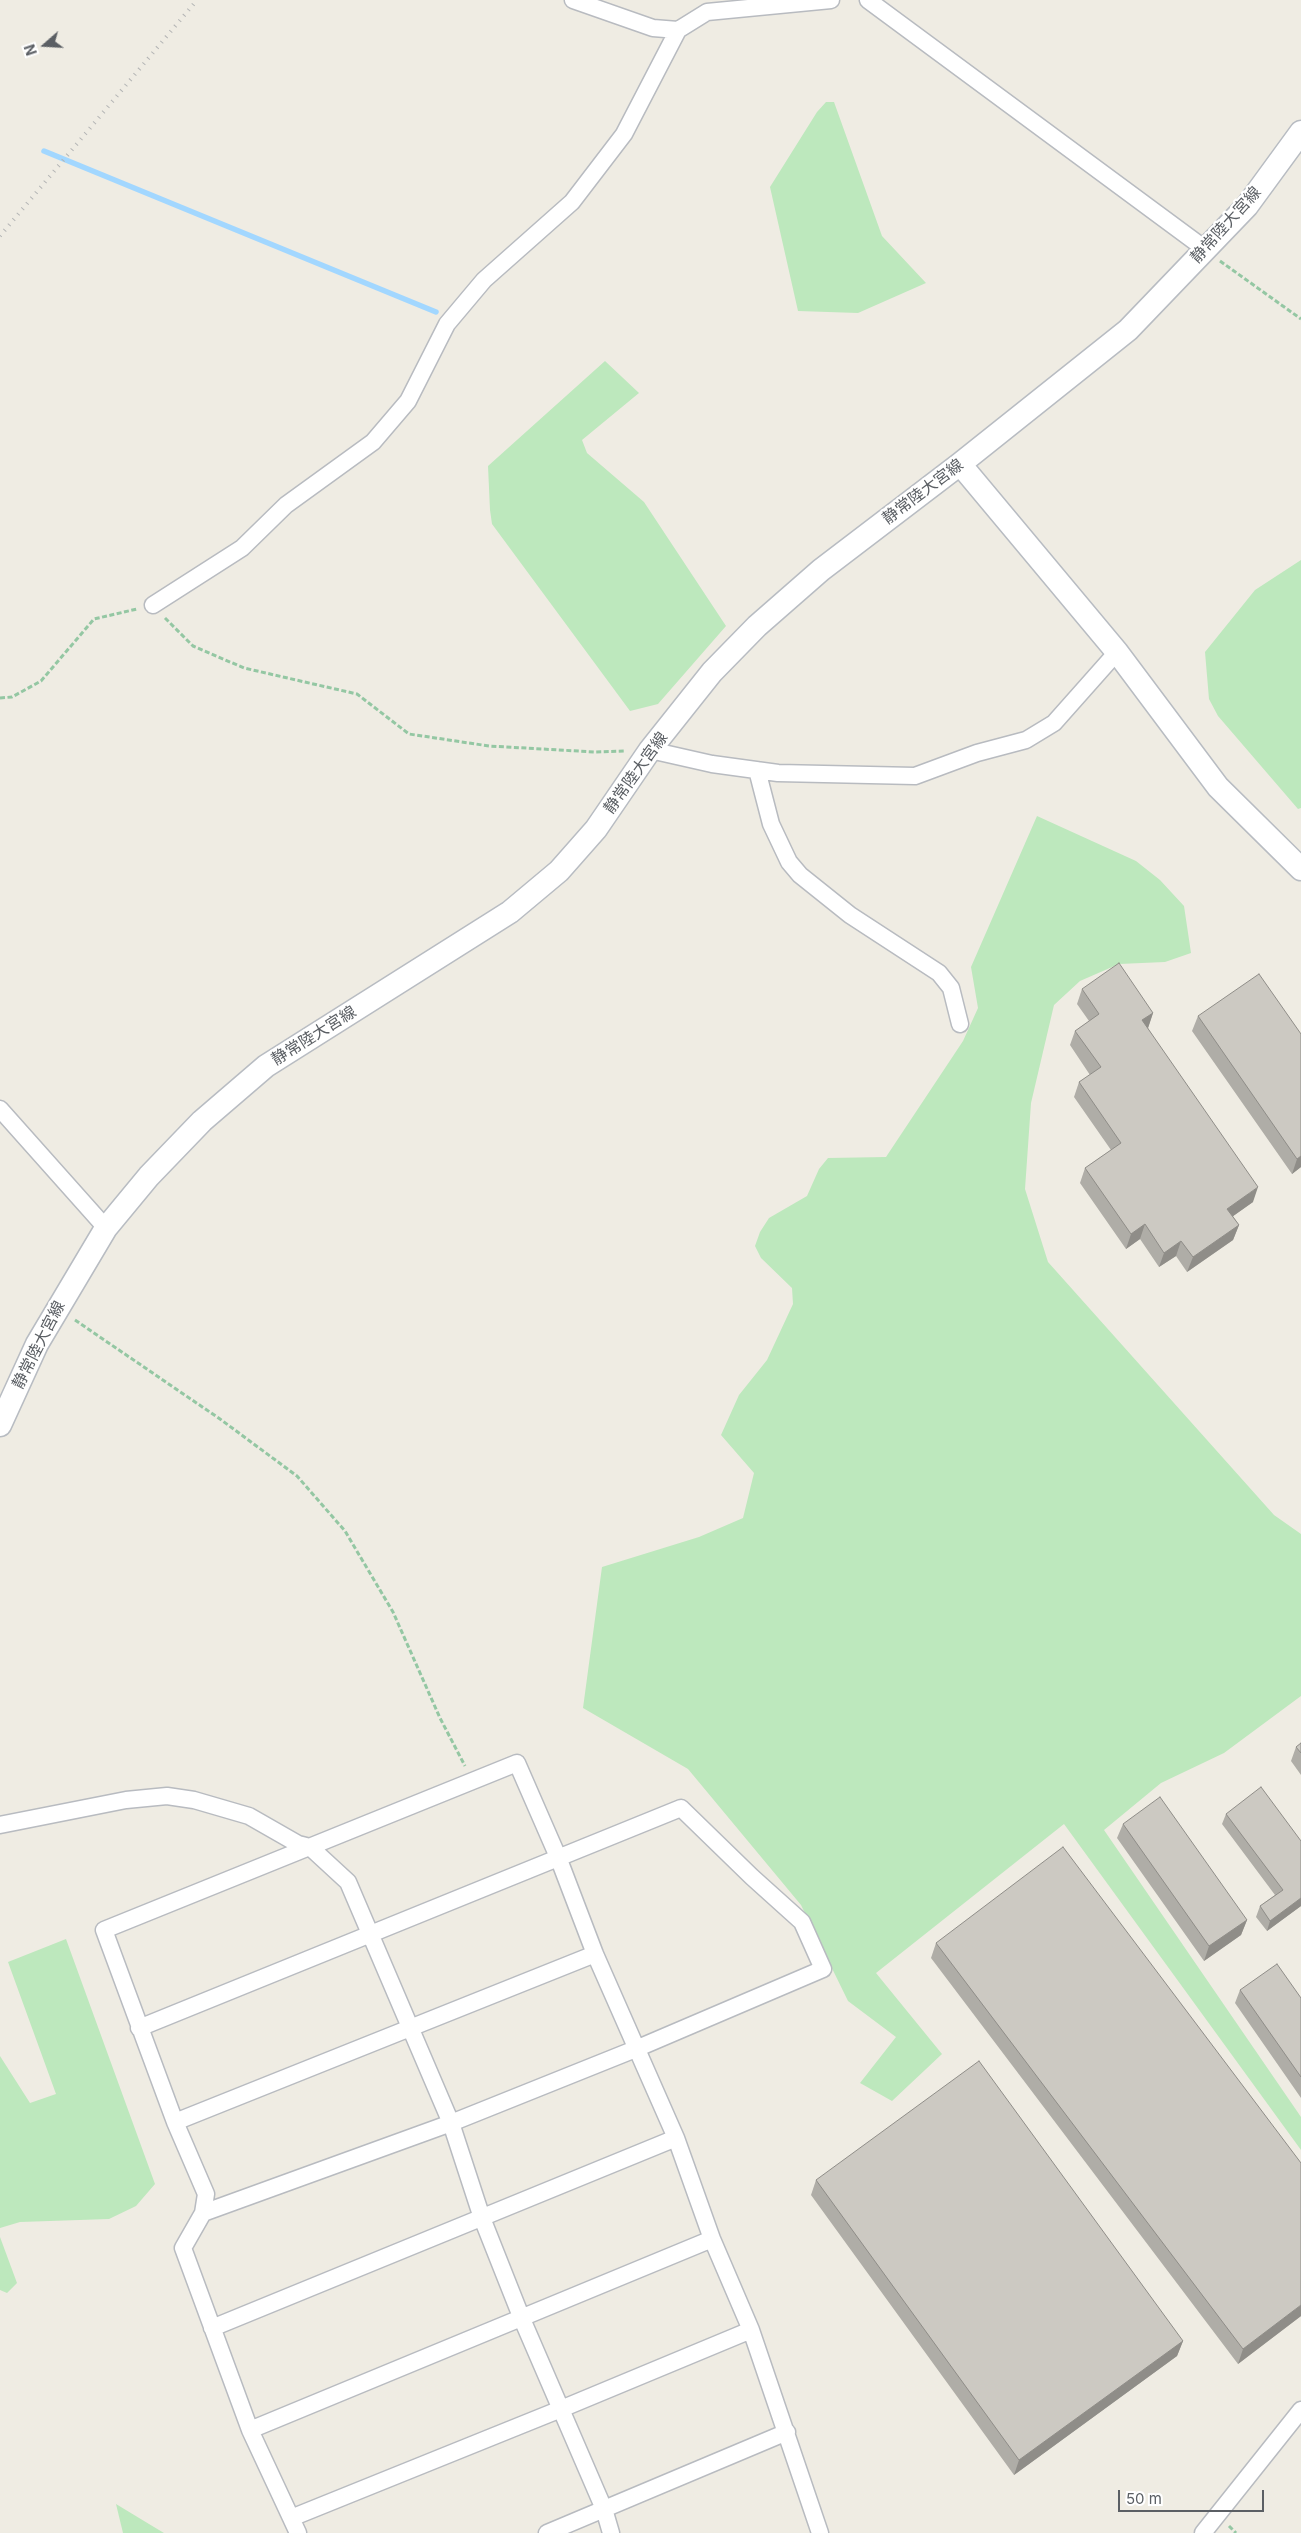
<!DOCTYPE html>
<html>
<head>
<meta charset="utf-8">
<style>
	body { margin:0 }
	#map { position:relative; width:1301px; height:2533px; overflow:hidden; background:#efece3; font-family:Inter,sans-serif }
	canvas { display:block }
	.north { position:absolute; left:20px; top:20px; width:50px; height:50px; -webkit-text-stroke:4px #fff; paint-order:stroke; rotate:251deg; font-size:14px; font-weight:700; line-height:20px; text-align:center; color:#5b5f64 }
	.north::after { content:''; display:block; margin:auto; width:18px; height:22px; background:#5b5f64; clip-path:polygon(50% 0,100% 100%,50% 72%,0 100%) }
	.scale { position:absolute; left:1118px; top:2490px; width:146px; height:22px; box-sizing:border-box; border:2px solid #5b5f64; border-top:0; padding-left:6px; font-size:15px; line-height:18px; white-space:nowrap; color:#5b5f64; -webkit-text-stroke:4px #fff; paint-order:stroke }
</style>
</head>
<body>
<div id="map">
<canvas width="1301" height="2533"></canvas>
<div class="north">N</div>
<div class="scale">50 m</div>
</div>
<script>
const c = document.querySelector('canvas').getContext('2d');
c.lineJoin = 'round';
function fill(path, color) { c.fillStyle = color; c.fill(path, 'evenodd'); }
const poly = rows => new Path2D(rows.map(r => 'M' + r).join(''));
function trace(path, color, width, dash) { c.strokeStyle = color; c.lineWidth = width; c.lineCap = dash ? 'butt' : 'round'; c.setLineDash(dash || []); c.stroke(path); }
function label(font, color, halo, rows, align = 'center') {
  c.font = font + ' Inter,"Noto Sans JP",sans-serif'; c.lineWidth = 4.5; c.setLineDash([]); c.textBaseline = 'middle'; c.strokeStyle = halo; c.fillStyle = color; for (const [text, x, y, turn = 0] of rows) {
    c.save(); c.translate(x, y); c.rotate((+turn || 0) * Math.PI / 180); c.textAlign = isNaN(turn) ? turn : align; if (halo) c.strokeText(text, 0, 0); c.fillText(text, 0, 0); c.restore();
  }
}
fill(poly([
	[826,102,834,102,882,236,926,283,858,313,798,311,770,187,817,112],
	[605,361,639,393,582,440,587,453,644,502,726,626,658,704,630,711,492,524,490,510,488,466],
	[1301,560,1301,808,1298,809,1218,716,1209,699,1205,652,1255,590],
	[1037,816,1136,861,1160,880,1184,906,1191,953,1165,962,1119,964,1080,981,1054,1005,1031,1103,1025,1189,1048,1262,1274,1515,1301,1534,1301,1696,1224,1753,1161,1783,1104,1830,1301,2117,1301,2150,1064,1824,876,1973,942,2054,892,2101,860,2083,896,2037,848,2001,801,1905,688,1769,583,1708,602,1567,699,1537,743,1518,754,1473,721,1435,739,1395,767,1360,793,1304,792,1288,761,1258,755,1246,760,1232,769,1218,807,1196,819,1169,828,1158,886,1157,963,1041,978,1008,971,967],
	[66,1939,155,2184,136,2206,109,2219,20,2222,0,2228,0,2056,30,2103,56,2094,8,1962],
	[0,2237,17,2283,7,2293,0,2290],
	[116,2504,149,2524,164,2533,123,2533]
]), '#bde8bd');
trace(poly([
	[44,151,436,312]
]), '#a2d7ff', 5.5);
const street = poly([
	[573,0,653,28,678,30],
	[868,0,1205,249],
	[153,605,242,548,286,505,373,442,408,401,447,324,484,280,572,202,624,134,678,30,707,12,831,0],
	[650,750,712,764,778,773,915,776,977,753,1026,740,1054,723,1117,652],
	[757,770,771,824,789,862,800,875,850,915,939,973,951,988,960,1024],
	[0,1109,106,1228],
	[0,1825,126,1800,167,1796,194,1800,249,1816,298,1844,310,1847,348,1882,451,2123,482,2218,522,2319,604,2509,611,2533],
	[139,2028,681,1808,752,1877,802,1922,823,1969,638,2048,451,2123,203,2213],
	[175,2122,595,1954],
	[212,2328,676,2138],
	[250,2430,712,2239],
	[291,2518,561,2409,751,2330],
	[298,2533,250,2430,183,2248,203,2213,206,2194,175,2122,104,1930,517,1763,558,1857,595,1954,676,2138,712,2239,751,2330,820,2533],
	[547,2533,787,2432],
	[1203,2533,1301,2410]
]);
const secondary = poly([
	[960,464,1117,652,1218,787,1301,869],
	[0,1425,37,1344,106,1228,149,1176,202,1121,266,1066,510,912,559,871,596,829,650,750,712,672,757,626,821,570,960,464,1128,330,1247,206,1301,132]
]);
trace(street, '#b8bbc0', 19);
trace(secondary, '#b8bcc2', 25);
trace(poly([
	[1220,261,1301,319],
	[165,618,193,646,244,668,357,694,409,734,489,746,595,752,625,751],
	[0,698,12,697,41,681,94,619,137,609],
	[75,1320,220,1419,297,1476,345,1531,393,1612,440,1718,465,1766],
	[1229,2526,1236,2533]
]), '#94c7a3', 3, [5, 2.5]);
trace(street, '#fff', 16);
trace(secondary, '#fff', 22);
trace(poly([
	[0,236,197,0]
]), '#b4b5b5', 4, [1, 6]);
fill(poly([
	[1082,989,1153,1013,1148,1028,1253,1202,1233,1216,1239,1225,1233,1240,1187,1272,1176,1256,1159,1267,1140,1239,1126,1249,1080,1183,1085,1168,1111,1150,1074,1097,1079,1082,1090,1075,1070,1045,1075,1031,1089,1021,1077,1004],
	[1198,1016,1301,1034,1301,1167,1292,1174,1192,1031],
	[1301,1743,1301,1775,1291,1761,1296,1747],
	[1226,1814,1301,1841,1301,1906,1267,1931,1256,1917,1260,1906,1275,1895,1222,1824],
	[1123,1824,1247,1920,1241,1935,1204,1961,1117,1838],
	[936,1943,1301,2316,1238,2364,931,1958],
	[1240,1990,1301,1998,1301,2098,1235,2003],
	[816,2180,1183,2341,1177,2356,1014,2475,811,2195]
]), '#afada7');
fill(poly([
	[1153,1013,1148,1028,1137,1035,1142,1020],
	[1301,1156,1301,1167,1292,1174,1297,1159],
	[1258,1187,1253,1202,1222,1224,1227,1209],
	[1145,1224,1140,1239,1126,1249,1131,1234],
	[1239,1225,1233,1240,1187,1272,1193,1257],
	[1181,1241,1176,1256,1159,1267,1164,1253],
	[1301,1898,1301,1906,1267,1931,1270,1921],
	[1247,1920,1241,1935,1204,1961,1209,1946],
	[1301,2305,1301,2316,1238,2364,1243,2349],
	[1183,2341,1177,2356,1014,2475,1019,2460]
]), '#8f8d88');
const building = poly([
	[1119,963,1153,1013,1142,1020,1258,1187,1227,1209,1239,1225,1193,1257,1181,1241,1164,1253,1145,1224,1131,1234,1085,1168,1121,1143,1079,1082,1101,1067,1075,1031,1099,1014,1082,989,1119,963],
	[1259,974,1301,1034,1301,1156,1297,1159,1198,1016,1259,974],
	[1301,1743,1301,1753,1296,1747,1301,1743],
	[1261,1787,1301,1841,1301,1898,1270,1921,1260,1906,1283,1890,1226,1814,1261,1787],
	[1160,1797,1247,1920,1209,1946,1123,1824,1160,1797],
	[1063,1847,1301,2163,1301,2305,1243,2349,936,1943,1063,1847],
	[1277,1964,1301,1998,1301,2077,1240,1990,1277,1964],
	[979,2061,1183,2341,1019,2460,816,2180,979,2061]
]);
fill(building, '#ccc9c2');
trace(building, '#8f8d88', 1);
label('16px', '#5b5f64', '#fff', [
	["静常陸大宮線",1226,225,-48],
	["静常陸大宮線",923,492,-37],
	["静常陸大宮線",636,773,-54],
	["静常陸大宮線",314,1036,-32],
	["静常陸大宮線",39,1345,-63]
]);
</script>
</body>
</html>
